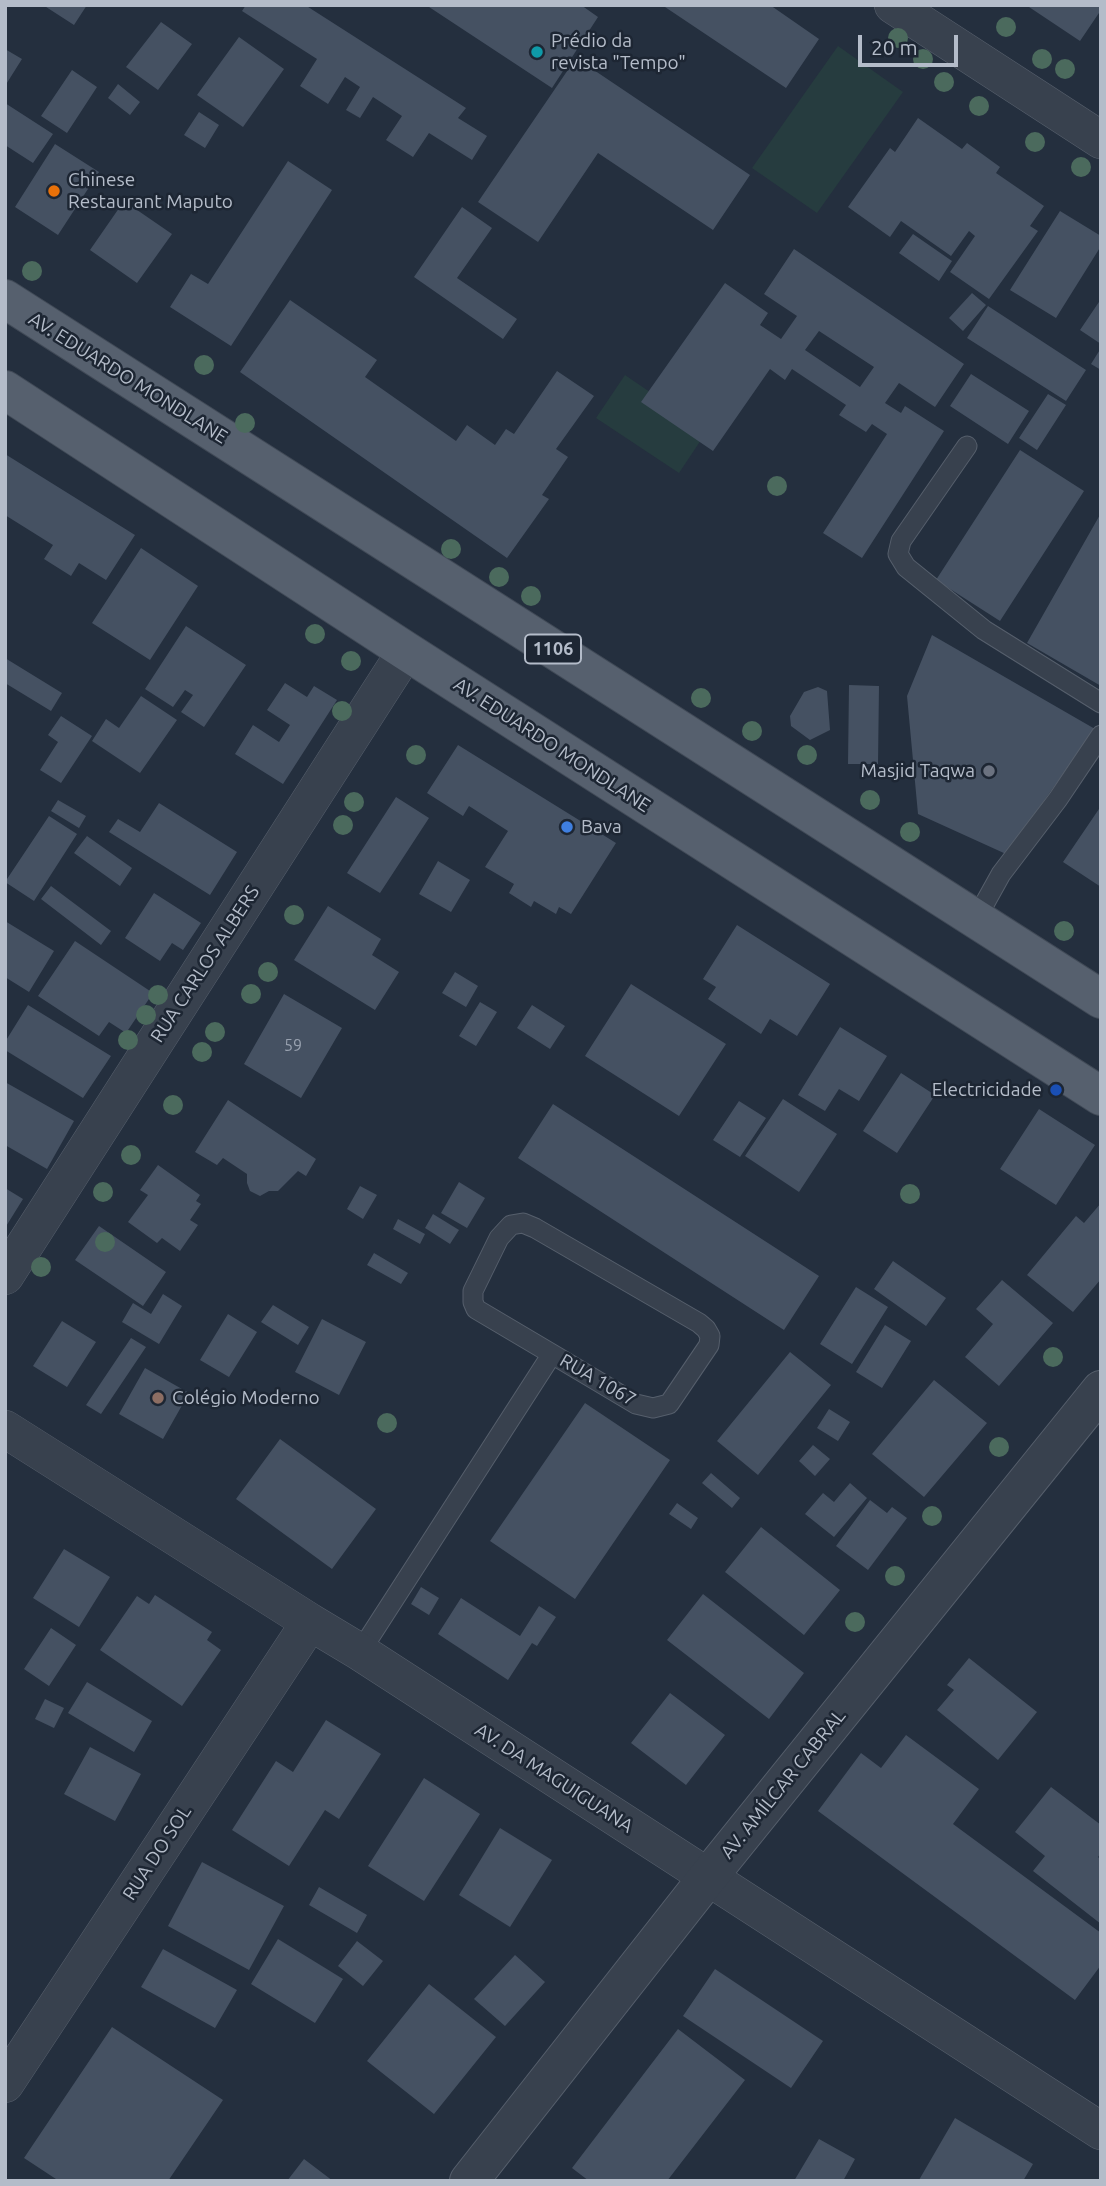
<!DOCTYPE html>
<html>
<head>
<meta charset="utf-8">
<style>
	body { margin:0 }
	#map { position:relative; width:1106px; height:2186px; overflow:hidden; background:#242f3e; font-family:Ubuntu,sans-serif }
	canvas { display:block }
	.frame { position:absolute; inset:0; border:7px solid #b4bcc9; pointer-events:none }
	.scale { position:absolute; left:858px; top:35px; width:100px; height:32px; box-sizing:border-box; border:4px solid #b4bcc9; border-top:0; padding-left:9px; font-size:21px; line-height:24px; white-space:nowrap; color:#b4bcc9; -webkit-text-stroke:5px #1d2633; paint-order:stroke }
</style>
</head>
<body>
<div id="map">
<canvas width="1106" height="2186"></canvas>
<div class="frame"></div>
<div class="scale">20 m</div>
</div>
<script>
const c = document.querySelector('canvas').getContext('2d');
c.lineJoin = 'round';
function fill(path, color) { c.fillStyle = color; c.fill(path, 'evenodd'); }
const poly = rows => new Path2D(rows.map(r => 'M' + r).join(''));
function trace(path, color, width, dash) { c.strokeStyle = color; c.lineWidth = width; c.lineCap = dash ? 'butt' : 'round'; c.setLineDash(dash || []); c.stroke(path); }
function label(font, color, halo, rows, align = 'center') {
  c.font = font + ' Ubuntu,sans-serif'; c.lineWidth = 5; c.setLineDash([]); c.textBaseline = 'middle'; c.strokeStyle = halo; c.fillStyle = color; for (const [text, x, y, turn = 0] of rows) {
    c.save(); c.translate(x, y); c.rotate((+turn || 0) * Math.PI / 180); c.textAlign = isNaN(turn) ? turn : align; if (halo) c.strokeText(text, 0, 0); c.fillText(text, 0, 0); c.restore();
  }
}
fill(poly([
	[838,46,903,92,817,213,752,168],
	[625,375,707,431,679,473,596,418]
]), '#263c3f');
fill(poly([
	[43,5,87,5,74,25],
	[246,5,305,5,466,108,458,118,487,136,472,160,429,133,413,157,386,140,402,116,373,97,360,118,346,110,360,87,345,77,328,104,300,86,317,59,242,11],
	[426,5,581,5,598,17,552,88],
	[662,5,770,5,819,39,786,88],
	[1026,5,1101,5,1101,10,1080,41],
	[161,22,192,44,158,90,126,67],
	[239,37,284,69,243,127,197,95],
	[5,49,22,59,5,86],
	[576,58,750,175,713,230,598,153,538,242,478,202],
	[72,70,97,87,67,133,41,116],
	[118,84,140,102,130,115,108,98],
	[5,103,53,134,33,163,5,145],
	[199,112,219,125,205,148,184,135],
	[918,118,962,149,967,143,1000,167,996,173,1044,206,1030,226,1038,231,989,299,950,272,975,236,969,231,951,256,901,221,890,237,848,207,890,148,895,152],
	[55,144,99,172,58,235,15,207],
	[288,161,332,190,231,346,170,307,191,274,208,284],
	[124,201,172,234,137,283,90,250],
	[462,207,492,228,457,278,517,319,503,339,414,277],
	[1060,211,1101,236,1101,246,1056,318,1010,290],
	[913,234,952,261,939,281,899,253],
	[794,249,964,364,935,407,899,383,885,403,901,413,905,406,944,431,862,558,823,533,887,434,872,424,866,432,839,415,846,405,792,369,785,380,770,369,713,451,641,402,725,283,768,313,760,325,781,339,797,316,764,294],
	[819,331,874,367,860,387,805,350],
	[972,293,986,305,963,331,949,318],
	[1101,299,1101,344,1080,330],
	[290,300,377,360,365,377,456,441,467,425,495,445,506,429,514,434,557,371,594,396,556,449,568,457,542,495,549,499,507,558,240,372],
	[988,306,1086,370,1066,401,967,338],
	[1101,348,1101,370,1091,364],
	[971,374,1029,411,1008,444,950,406],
	[1048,394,1066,405,1037,450,1019,438],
	[1020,450,1084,491,1000,621,936,580],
	[5,454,135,535,106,580,79,563,71,576,44,559,53,545,5,515],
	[1101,513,1101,686,1027,643],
	[141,548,198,586,150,660,92,623],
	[186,626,246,665,204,727,181,712,193,695,185,690,173,707,145,689],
	[932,635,1095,729,1006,854,918,814,907,696],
	[5,658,62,693,51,711,5,683],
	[285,683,307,697,314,686,337,700,283,784,235,754,253,725,279,742,290,725,267,710],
	[849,685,879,686,878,764,848,764],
	[818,687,827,691,830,730,810,740,791,726,790,716,804,692],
	[141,696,177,720,140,773,92,741,106,719,119,728],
	[61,716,92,736,61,783,40,770,58,742,48,735],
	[458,745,616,843,571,914,559,907,556,914,534,901,531,907,509,893,514,884,485,867,508,831,469,806,463,816,427,793],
	[396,797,429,818,380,893,347,873],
	[58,800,86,816,79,828,51,811],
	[159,803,237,852,210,895,109,832,118,819,140,832],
	[1101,806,1101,887,1063,862],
	[49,816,77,834,34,901,5,882],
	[87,836,132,868,120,886,74,853],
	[438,861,470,880,451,912,419,894],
	[51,886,111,931,101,945,41,899],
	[154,893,201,923,183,950,172,943,160,961,125,938],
	[328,906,381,939,372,955,399,972,375,1010,294,960],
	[5,921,54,951,29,992,5,977],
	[737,925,830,984,797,1036,770,1019,761,1034,708,999,716,987,703,979],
	[75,941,153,993,126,1033,109,1022,99,1036,38,996],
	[455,972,478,986,466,1007,442,993],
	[631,984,726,1044,679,1116,585,1056],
	[284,994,342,1028,301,1098,244,1064],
	[480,1002,497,1012,476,1046,459,1036],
	[28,1005,111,1056,83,1098,5,1050,5,1042],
	[532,1005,565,1026,550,1049,517,1028],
	[840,1027,887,1056,859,1101,839,1089,825,1111,798,1095],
	[901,1073,935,1095,897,1153,863,1131],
	[5,1082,74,1121,47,1169,5,1145],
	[783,1099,837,1134,799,1192,745,1156],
	[228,1100,316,1159,306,1176,298,1171,278,1191,269,1191,260,1196,250,1191,247,1183,247,1174,223,1158,217,1165,195,1152],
	[739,1101,766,1118,740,1157,713,1140],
	[553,1104,819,1276,784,1330,518,1158],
	[1039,1109,1095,1145,1056,1205,1000,1169],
	[158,1165,200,1195,196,1201,201,1204,190,1220,198,1225,180,1251,162,1238,157,1243,128,1222,148,1195,140,1190],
	[459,1182,485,1198,467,1228,441,1213],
	[360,1186,377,1195,363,1219,347,1209],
	[5,1188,23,1199,5,1228],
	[1101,1203,1101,1279,1073,1312,1027,1275,1076,1216,1084,1223],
	[433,1214,459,1230,450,1244,425,1228],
	[398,1219,425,1234,420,1244,393,1229],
	[99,1226,166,1272,143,1306,75,1260],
	[374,1253,408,1273,401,1284,367,1265],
	[893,1261,946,1298,926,1326,874,1289],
	[1002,1280,1053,1323,999,1386,965,1357,993,1324,976,1309],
	[856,1287,888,1307,852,1364,820,1344],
	[163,1294,182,1306,159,1344,122,1322,133,1303,151,1314],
	[273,1305,309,1327,298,1345,261,1322],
	[228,1314,257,1332,229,1377,200,1360],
	[322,1319,366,1342,339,1395,295,1372],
	[62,1321,96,1342,67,1387,33,1366],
	[885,1325,911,1341,882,1388,856,1372],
	[131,1338,146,1347,101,1414,86,1405],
	[790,1352,831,1385,758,1475,717,1441],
	[145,1368,189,1393,163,1439,119,1414],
	[934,1380,987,1423,924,1497,872,1454],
	[585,1403,670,1460,575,1599,490,1541],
	[829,1409,850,1422,838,1441,817,1428],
	[280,1439,376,1509,332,1569,236,1499],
	[813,1445,830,1459,815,1476,799,1461],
	[711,1473,740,1498,732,1508,702,1483],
	[850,1483,867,1498,834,1537,805,1514,823,1493,834,1502],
	[870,1500,887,1513,892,1507,907,1518,868,1570,836,1546],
	[677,1503,698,1518,691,1529,669,1514],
	[761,1527,840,1590,804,1635,725,1572],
	[64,1549,110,1577,79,1627,33,1598],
	[421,1587,439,1598,429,1615,411,1604],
	[703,1594,804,1673,769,1719,667,1640],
	[155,1595,212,1632,207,1640,221,1650,182,1706,100,1650,137,1596,149,1604],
	[461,1598,520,1636,539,1606,556,1617,537,1646,532,1643,508,1680,438,1634],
	[51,1628,76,1645,49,1686,24,1669],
	[969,1658,1037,1712,998,1760,937,1710,954,1690,947,1685],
	[87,1682,152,1721,134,1752,68,1713],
	[670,1693,725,1735,686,1785,631,1743],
	[45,1699,64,1708,54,1728,35,1719],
	[326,1720,381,1754,339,1819,325,1810,289,1866,232,1830,276,1761,293,1772],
	[906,1735,979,1789,953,1824,1101,1933,1101,1965,1075,2000,818,1811,861,1753,881,1768],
	[90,1747,141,1774,115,1821,64,1794],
	[424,1778,480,1814,424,1901,368,1866],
	[1051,1787,1101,1825,1101,1853,1098,1857,1101,1860,1101,1924,1033,1871,1045,1856,1015,1832],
	[500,1828,552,1860,510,1927,459,1895],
	[202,1862,284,1906,249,1970,168,1926],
	[319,1887,367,1915,357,1933,309,1905],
	[278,1939,343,1979,315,2023,251,1984],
	[357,1941,383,1961,363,1986,338,1966],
	[163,1949,237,1990,215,2028,141,1987],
	[515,1955,545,1982,505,2026,474,1999],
	[715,1969,823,2041,791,2088,683,2016],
	[429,1984,496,2037,434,2114,367,2061],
	[112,2027,223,2100,168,2181,59,2181,24,2158],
	[678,2029,745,2080,667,2181,589,2181,572,2168],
	[955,2118,1033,2164,1023,2181,919,2180],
	[819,2139,855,2159,843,2181,794,2181],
	[304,2159,333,2181,287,2181]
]), '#455162');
const service = poly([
	[967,446,901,541,898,554,906,567,984,630,1101,703],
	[976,919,1001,874,1058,799,1101,735],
	[360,1652,552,1354,636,1404,653,1408,669,1404,709,1345,710,1336,706,1329,699,1323,535,1228,523,1223,511,1225,499,1238,473,1291,473,1302,476,1309,552,1354]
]);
const minor = poly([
	[893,5,1101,140],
	[5,1276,406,651],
	[5,1429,310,1622,360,1652,1101,2131],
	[5,2084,310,1622]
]);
const tertiary = poly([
	[469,2181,708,1877,1101,1390]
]);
const primary = poly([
	[5,299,1101,999],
	[5,390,406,651,1101,1096]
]);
trace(service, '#565f6c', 21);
trace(minor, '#565f6c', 38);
trace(tertiary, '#565f6c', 40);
trace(primary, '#414a57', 40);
trace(service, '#38414e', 19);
trace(minor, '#38414e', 37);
trace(tertiary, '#38414e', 38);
trace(primary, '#56606e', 38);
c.fillStyle = '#4b6a5d';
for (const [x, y] of [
	[1006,27],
	[898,38],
	[923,59],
	[1042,59],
	[1065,69],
	[944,82],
	[979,106],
	[1035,142],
	[1081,167],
	[32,271],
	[204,365],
	[245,423],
	[777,486],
	[451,549],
	[499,577],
	[531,596],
	[315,634],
	[351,661],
	[701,698],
	[342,711],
	[752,731],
	[416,755],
	[807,755],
	[870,800],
	[354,802],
	[343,825],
	[910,832],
	[294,915],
	[1064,931],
	[268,972],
	[251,994],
	[158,995],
	[146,1015],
	[215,1032],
	[128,1040],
	[202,1052],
	[173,1105],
	[131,1155],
	[103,1192],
	[910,1194],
	[105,1242],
	[41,1267],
	[1053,1357],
	[387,1423],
	[999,1447],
	[932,1516],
	[895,1576],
	[855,1622]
]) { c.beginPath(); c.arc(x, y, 10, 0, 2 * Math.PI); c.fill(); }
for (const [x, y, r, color] of [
	[537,52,7,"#0f9aa8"],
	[54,191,7,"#e8710a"],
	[989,771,7,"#6b7280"],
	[567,827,7,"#3f7fe0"],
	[1056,1090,7,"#1a4fb4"],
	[158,1398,7,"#8d6e63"]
]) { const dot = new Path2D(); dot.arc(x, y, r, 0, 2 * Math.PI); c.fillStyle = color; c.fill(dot); trace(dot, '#1d2633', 2.5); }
label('16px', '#98a1af', null, [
	["59",293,1046]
]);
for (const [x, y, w] of [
	[553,649,56]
]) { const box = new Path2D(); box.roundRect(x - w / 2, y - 14.5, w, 29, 5); c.fillStyle = '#1d2633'; c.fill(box); trace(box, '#b4bcc9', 2); }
label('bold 18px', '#b4bcc9', null, [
	["1106",553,649]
]);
label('19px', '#b4bcc9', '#1d2633', [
	["Prédio da",551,41],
	["revista \"Tempo\"",551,63],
	["Chinese",68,180],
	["Restaurant Maputo",68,202],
	["Masjid Taqwa",975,771,"right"],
	["Bava",581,827],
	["Electricidade",1042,1090,"right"],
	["Colégio Moderno",172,1398]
], 'left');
label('19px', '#b4bcc9', '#1d2633', [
	["AV. EDUARDO MONDLANE",128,378,32],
	["AV. EDUARDO MONDLANE",552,745,33],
	["RUA CARLOS ALBERS",205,964,-57],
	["RUA 1067",598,1380,30],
	["AV. DA MAGUIGUANA",554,1778,33],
	["AV. AMÍLCAR CABRAL",783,1784,-51],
	["RUA DO SOL",157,1853,-57]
]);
</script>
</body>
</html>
